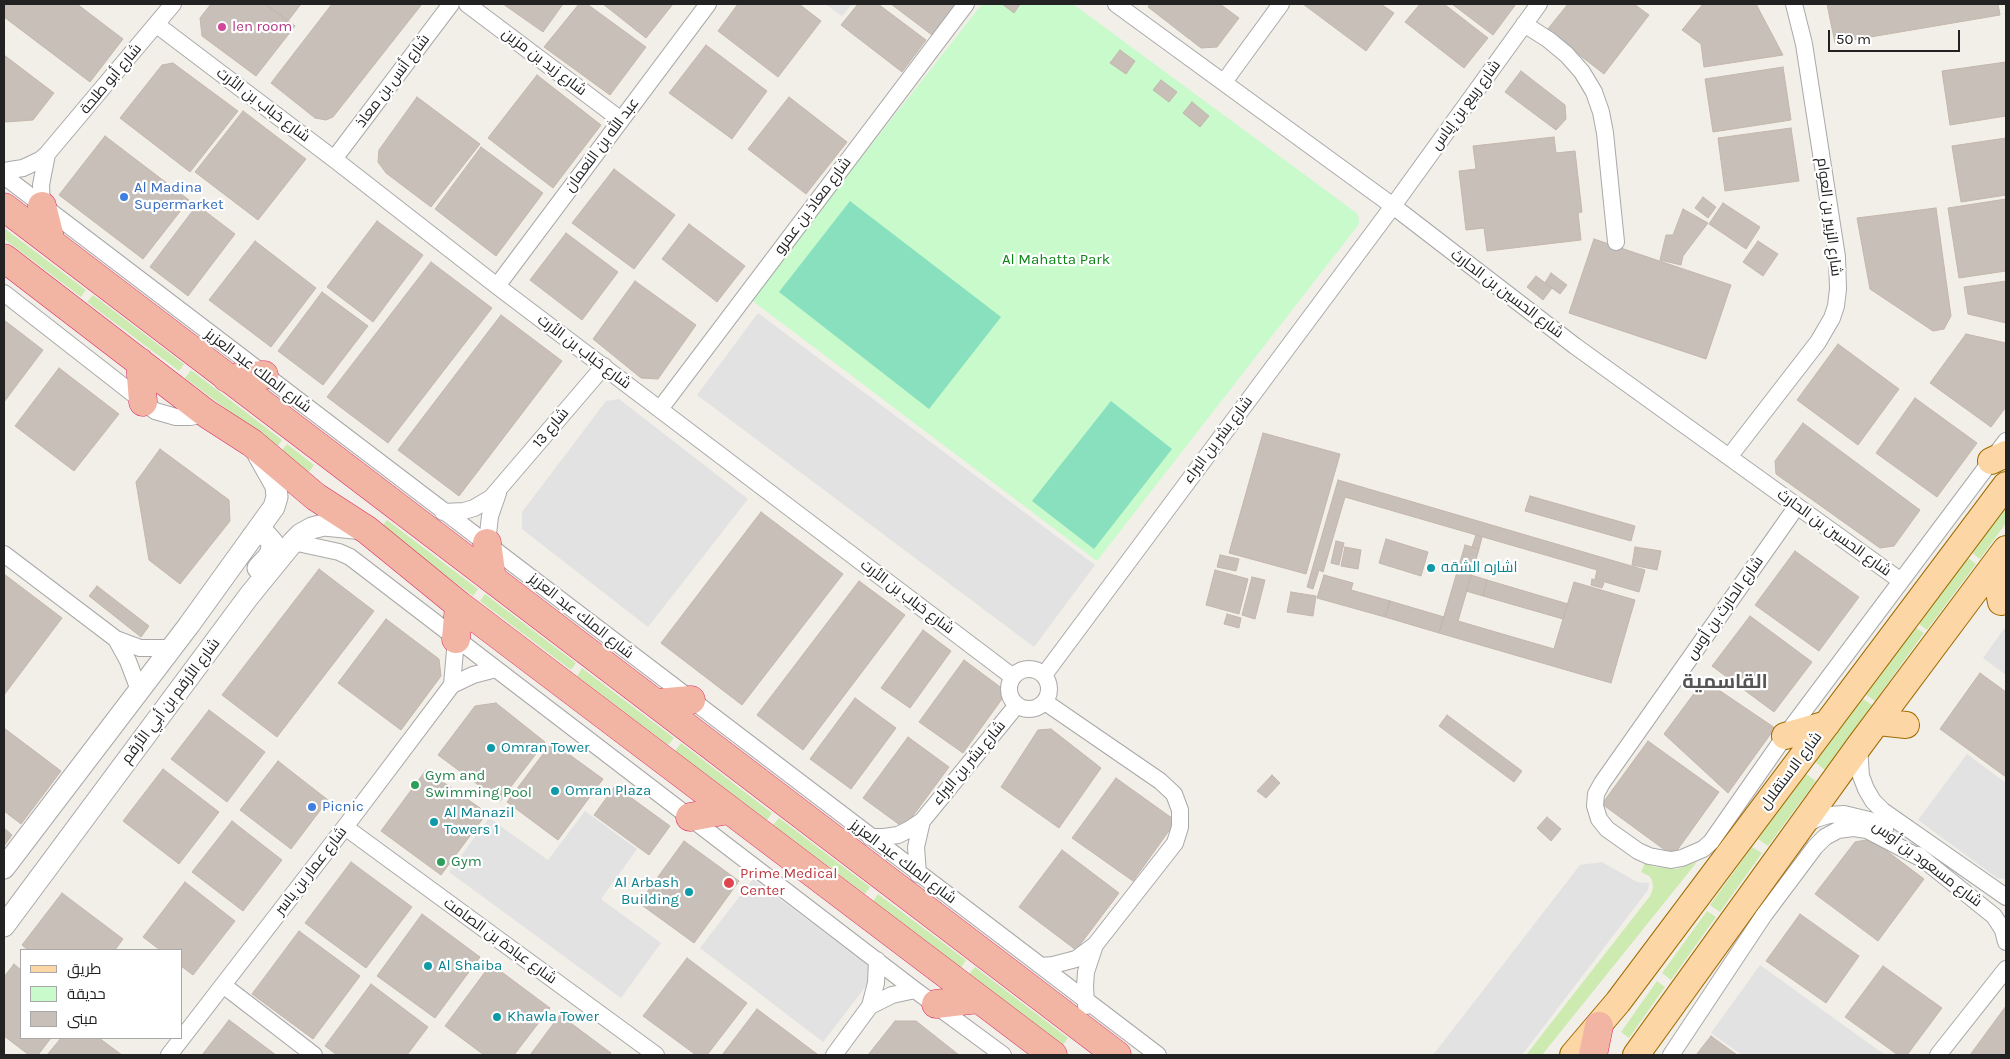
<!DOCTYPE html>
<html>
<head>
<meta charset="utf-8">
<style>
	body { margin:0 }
	#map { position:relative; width:2010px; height:1059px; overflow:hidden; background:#f2efe9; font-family:Karla,Cairo,sans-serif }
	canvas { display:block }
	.frame { position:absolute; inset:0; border:5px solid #222; pointer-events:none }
	.legend { position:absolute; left:20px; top:949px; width:162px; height:90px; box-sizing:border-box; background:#fff; border:1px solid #a7a7a7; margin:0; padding:6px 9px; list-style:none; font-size:15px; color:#222 }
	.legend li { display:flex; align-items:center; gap:10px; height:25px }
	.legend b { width:25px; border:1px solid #a7a7a7 }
	.scale { position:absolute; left:1828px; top:30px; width:132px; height:22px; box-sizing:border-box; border:2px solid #222; border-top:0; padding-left:6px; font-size:15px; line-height:18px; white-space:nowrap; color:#222; -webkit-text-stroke:4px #fff; paint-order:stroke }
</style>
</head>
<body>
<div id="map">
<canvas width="2010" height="1059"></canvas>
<div class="frame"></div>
<ul class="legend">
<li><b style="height:6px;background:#fcd6a4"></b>طريق</li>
<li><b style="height:14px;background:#c8facc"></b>حديقة</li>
<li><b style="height:14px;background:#c7bfb8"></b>مبنى</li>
</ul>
<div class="scale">50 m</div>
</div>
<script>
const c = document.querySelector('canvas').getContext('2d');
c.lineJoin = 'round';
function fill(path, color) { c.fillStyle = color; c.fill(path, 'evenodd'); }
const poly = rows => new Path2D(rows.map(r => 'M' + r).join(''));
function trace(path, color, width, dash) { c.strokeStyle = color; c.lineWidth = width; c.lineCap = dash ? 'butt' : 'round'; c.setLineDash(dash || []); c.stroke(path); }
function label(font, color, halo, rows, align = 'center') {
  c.font = font + ' Karla,Cairo,sans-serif'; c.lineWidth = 4.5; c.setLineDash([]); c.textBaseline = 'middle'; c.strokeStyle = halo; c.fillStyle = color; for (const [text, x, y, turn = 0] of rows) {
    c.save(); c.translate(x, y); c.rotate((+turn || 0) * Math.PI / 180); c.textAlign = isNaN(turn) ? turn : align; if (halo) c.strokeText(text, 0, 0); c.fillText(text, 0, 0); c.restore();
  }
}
fill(poly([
	[4,228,86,290,81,297,4,239],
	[93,295,184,364,179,371,87,302],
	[191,370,282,440,277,447,185,378],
	[287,444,314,465,309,472,281,451],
	[2006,505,2006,523,1980,559,1971,552],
	[387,520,478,589,473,596,381,527],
	[1967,557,1976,564,1927,630,1919,624],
	[485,594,576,663,571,670,480,601],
	[1915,627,1924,633,1875,701,1865,694],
	[582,668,674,738,668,745,577,676],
	[1862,698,1872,705,1825,770,1815,762],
	[681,743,772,813,767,820,675,751],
	[1806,774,1816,781,1768,846,1758,839],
	[779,818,870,887,865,894,773,825],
	[1752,847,1762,853,1720,912,1710,905],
	[1697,862,1542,1055,1526,1055,1650,896,1653,888,1652,880,1649,876,1641,872,1645,863,1655,867,1677,869],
	[878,894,966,960,961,968,873,901],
	[1707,911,1716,917,1671,980,1662,973],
	[975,967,1068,1038,1063,1045,969,974],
	[1657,981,1665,987,1629,1038,1621,1032]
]), '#cdebb0');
fill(poly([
	[982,4,1073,4,1358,214,1359,224,1097,561,750,299]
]), '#c8facc');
fill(poly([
	[850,201,1001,317,929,409,779,292],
	[1111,401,1172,449,1094,549,1032,501]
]), '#88e0be');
fill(poly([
	[825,4,852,4,842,16],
	[758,313,1095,565,1034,647,697,395],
	[619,399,748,499,648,627,522,529,522,512,606,401],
	[2006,626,2006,675,1983,658],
	[1967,754,2006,783,2006,879,1997,878,1918,820],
	[585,811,637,849,601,899,661,943,621,998,449,872,489,818,548,860],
	[1602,862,1637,882,1649,883,1648,890,1522,1055,1433,1055,1580,865],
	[753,879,877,972,823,1042,700,948],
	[1760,965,1885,1055,1742,1055,1711,1033]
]), '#e2e2e2');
const building = poly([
	[4,4,77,4,123,39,90,82,4,17,4,4],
	[211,4,265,4,295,26,256,76,202,36,200,18,211,4],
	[265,4,301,4,288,21,265,4],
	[332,4,422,4,333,117,326,120,315,118,271,83,332,4],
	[503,4,563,4,543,32,503,4],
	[579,4,587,4,646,47,610,95,544,47,579,4],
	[603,4,673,4,646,38,603,4],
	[738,4,799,4,821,21,778,77,718,31,738,4],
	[858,4,878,4,926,40,902,72,841,25,858,4],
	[891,4,956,4,932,35,891,4],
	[1002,4,1020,4,1014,13,1002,4],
	[1150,4,1220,4,1239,18,1217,47,1201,48,1148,7,1150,4],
	[1303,4,1381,4,1394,13,1366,51,1303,4],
	[1420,4,1444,4,1488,38,1464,68,1405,22,1420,4],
	[1452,4,1516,4,1493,35,1452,4],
	[1568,4,1634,4,1649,15,1604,74,1547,30,1568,4],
	[1703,4,1756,4,1783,55,1704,67,1701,44,1682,30,1703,4],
	[1827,4,1998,4,2000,15,1835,43,1827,4],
	[706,45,767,91,732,139,669,93,706,45],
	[1120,50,1135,61,1126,74,1110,63,1120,50],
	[4,55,54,93,33,120,6,122,4,121,4,55],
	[2006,62,2006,116,1950,125,1942,71,2006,62],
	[173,63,238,111,190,172,120,118,162,65,173,63],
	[1783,67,1791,120,1713,132,1705,79,1783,67],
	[1521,71,1565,105,1566,119,1556,130,1505,92,1521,71],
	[537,75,601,125,553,188,488,138,537,75],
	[1161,80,1177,92,1169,102,1153,90,1161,80],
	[417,97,480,144,431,207,386,173,378,162,379,150,417,97],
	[789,97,847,142,806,194,748,149,789,97],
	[1192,102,1209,116,1200,127,1183,113,1192,102],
	[243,111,306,159,258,220,195,172,243,111],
	[1791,128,1799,181,1725,191,1718,138,1791,128],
	[105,136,189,200,143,259,59,195,105,136],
	[1554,137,1556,153,1575,151,1582,212,1578,213,1581,240,1487,251,1484,228,1466,230,1459,171,1476,169,1473,146,1554,137],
	[2006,138,2006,195,1961,202,1952,146,2006,138],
	[481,147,543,193,496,256,435,209,481,147],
	[614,169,675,215,634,269,572,223,614,169],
	[1703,197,1716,207,1708,218,1695,208,1703,197],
	[2006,199,2006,271,1959,278,1948,208,2006,199],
	[1723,203,1760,227,1746,249,1709,224,1723,203],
	[197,205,235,234,188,296,150,267,197,205],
	[1936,208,1951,316,1944,329,1933,331,1870,289,1857,218,1936,208],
	[1683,209,1708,223,1683,256,1681,265,1660,260,1666,235,1673,235,1683,209],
	[377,221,423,255,373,322,327,287,377,221],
	[689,224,745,266,717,302,662,259,689,224],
	[566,233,618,272,582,320,530,280,566,233],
	[1594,239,1731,285,1706,359,1569,313,1594,239],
	[255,241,316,288,271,347,209,300,255,241],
	[1758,241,1778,254,1763,276,1743,262,1758,241],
	[431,262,492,308,388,443,327,397,431,262],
	[1551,273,1567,285,1560,294,1545,283,1551,273],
	[1536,276,1552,288,1543,300,1527,287,1536,276],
	[635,281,696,325,658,379,641,378,593,339,635,281],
	[2006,281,2006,323,1968,314,1964,287,2006,281],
	[322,292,368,326,323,385,278,351,322,292],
	[501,315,562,361,459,496,398,450,501,315],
	[4,320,43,350,4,402,4,320],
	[1966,334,2006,343,2006,407,1991,427,1930,383,1966,334],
	[1838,344,1899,389,1858,445,1797,400,1838,344],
	[59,368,119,414,74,471,15,426,59,368],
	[1915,398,1977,443,1937,497,1876,453,1915,398],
	[1803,423,1920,510,1894,546,1880,548,1776,474,1775,461,1803,423],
	[1263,433,1340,454,1306,574,1229,553,1263,433],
	[160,449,229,500,230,521,180,584,149,560,136,482,160,449],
	[1338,480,1645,570,1639,592,1595,579,1597,570,1345,497,1323,572,1319,570,1313,589,1307,587,1338,480],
	[1530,496,1635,526,1631,541,1525,511,1530,496],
	[761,512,843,574,742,705,661,643,761,512],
	[1476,535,1482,537,1479,549,1472,547,1476,535],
	[1386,539,1428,552,1421,576,1379,563,1386,539],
	[1336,541,1344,543,1339,565,1331,563,1336,541],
	[1465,545,1479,549,1458,621,1554,649,1574,582,1635,600,1611,683,1439,633,1465,545],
	[1345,547,1361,550,1358,569,1341,566,1345,547],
	[1635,547,1661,551,1657,570,1632,565,1635,547],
	[1795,551,1859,597,1819,651,1755,605,1795,551],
	[1220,555,1239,559,1236,571,1217,567,1220,555],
	[319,569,374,611,277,737,222,695,319,569],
	[1215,570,1248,579,1239,614,1206,605,1215,570],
	[4,574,62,618,4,695,4,574],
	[1324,575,1353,583,1351,590,1390,601,1385,617,1317,598,1324,575],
	[1471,575,1487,580,1483,596,1466,591,1471,575],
	[1252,577,1265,580,1255,619,1242,615,1252,577],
	[1592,579,1604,583,1602,588,1591,585,1592,579],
	[1487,580,1568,604,1563,619,1483,596,1487,580],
	[859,581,905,615,803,750,757,715,859,581],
	[97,586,149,626,141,637,89,596,97,586],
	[1291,592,1316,596,1313,616,1287,612,1291,592],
	[1390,601,1444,617,1439,633,1385,617,1390,601],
	[1227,614,1241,618,1239,628,1224,624,1227,614],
	[1750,616,1812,662,1774,712,1712,666,1750,616],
	[386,619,439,659,441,676,401,730,338,683,386,619],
	[923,630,951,651,910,708,881,688,923,630],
	[964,660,1007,692,963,753,919,722,964,660],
	[1980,673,2006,692,2006,777,1940,729,1980,673],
	[1704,680,1775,728,1728,793,1664,734,1704,680],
	[855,698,896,728,851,789,810,759,855,698],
	[496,703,545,742,500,801,438,755,475,706,496,703],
	[209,710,265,752,227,802,171,759,209,710],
	[1447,715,1522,771,1514,782,1439,726,1447,715],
	[4,728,61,771,21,824,4,811,4,728],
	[1051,729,1101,768,1059,828,1001,787,1038,730,1051,729],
	[908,737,949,767,904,828,863,798,908,737],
	[1648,741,1719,792,1673,856,1602,804,1648,741],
	[552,742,603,779,558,840,507,802,552,742],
	[278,761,328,800,291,849,240,810,278,761],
	[163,769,219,812,179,864,123,821,163,769],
	[426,770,487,813,441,875,381,831,426,770],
	[1272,775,1280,783,1266,798,1257,791,1272,775],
	[1116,778,1176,821,1133,881,1072,838,1116,778],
	[615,786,670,826,649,855,594,815,615,786],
	[1547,817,1561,829,1551,841,1537,828,1547,817],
	[232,821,282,860,243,911,192,872,232,821],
	[4,828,12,835,4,846,4,828],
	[1871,839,1924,879,1878,941,1815,894,1855,842,1871,839],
	[684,841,739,881,694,943,639,903,684,841],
	[1062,850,1119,893,1076,950,1019,907,1062,850],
	[351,862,412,907,366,968,305,923,351,862],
	[185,882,235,921,193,975,181,966,181,950,160,950,143,937,185,882],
	[62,893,123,939,115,950,28,950,22,945,62,893],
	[422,914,480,957,435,1018,377,976,422,914],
	[1800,914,1859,956,1826,1003,1766,961,1800,914],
	[299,931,360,976,313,1039,252,994,299,931],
	[687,958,747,1003,707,1055,696,1055,643,1016,687,958],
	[14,964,21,970,21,1038,51,1038,38,1055,29,1055,4,1036,4,977,14,964],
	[491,964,550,1008,514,1055,484,1055,445,1026,491,964],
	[1883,966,1942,1008,1907,1055,1898,1055,1845,1017,1883,966],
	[371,984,428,1027,407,1055,337,1055,325,1046,371,984],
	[2006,1006,2006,1055,1970,1055,2006,1006],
	[757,1009,817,1054,816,1055,722,1055,757,1009],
	[560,1015,611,1053,609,1055,530,1055,560,1015],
	[229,1020,276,1055,202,1055,229,1020],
	[895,1021,916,1021,959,1055,868,1055,895,1021],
	[1711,1036,1737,1055,1696,1055,1711,1036],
	[61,1038,99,1038,122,1055,47,1055,61,1038]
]);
fill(building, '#c7bfb8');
trace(building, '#c4b6ab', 1);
const minor = poly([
	[467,4,621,120],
	[1116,4,1393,206,1575,346,1901,581],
	[1524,24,1549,40,1567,55,1582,72,1594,92,1601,112,1605,133,1616,242],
	[157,25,334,159,497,286,1013,677],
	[1224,82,1281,4],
	[334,159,451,4],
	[4,171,23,168,40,160,47,154,173,4],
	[4,176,1158,1055],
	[42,206,41,185,47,154],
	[497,286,708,4],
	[4,293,155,411,176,417,190,417,207,414],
	[660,409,966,4],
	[1729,457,1818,342,1832,318,1836,306,1838,289,1837,257,1804,44,1794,4],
	[1797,506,1602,783,1596,794,1595,806,1599,819,1607,829,1638,851,1649,856,1671,860,1682,858,1703,849,1711,842,1785,736,2006,441],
	[443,512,464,511,474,508,491,498,604,366],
	[293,542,339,552,350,557,915,990,1003,1055],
	[487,543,490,516,498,493],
	[4,554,116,639,140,648,171,648],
	[116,639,128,661,139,690],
	'1009 689a20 20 0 1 1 40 0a20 20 0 1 1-40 0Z',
	[1044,675,1393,206,1539,4],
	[452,685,456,639],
	[1859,746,1861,776,1866,789,1873,801,1883,811,2006,897],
	[1805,825,1816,819,1829,815,1844,814,1869,820,1885,829],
	[345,827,656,1055],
	[870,837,884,837,898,835,910,829,922,821,1017,705],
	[1918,855,1994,916,2003,930,2006,942],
	[918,874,916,847,922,821],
	[1041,966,1053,965,1076,959,1095,945,1175,843,1180,827,1180,810,1174,794,1160,781,1045,702],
	[223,985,314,1055],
	[870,1006,892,995,915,990],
	[1086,1006,1085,986,1086,972,1095,945],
	[169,1055,345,827,452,685,473,675,496,669],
	[834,1055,870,1006,876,983,877,960],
	[1671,1055,1764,915,1815,847,1825,837,1838,830,1853,828,1867,830,1926,861],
	[1938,1055,2006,969]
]);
const tertiary = poly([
	[253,536,259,534,265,534,273,543,270,555,258,568],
	[4,868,189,625,274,507,277,497,276,486,258,454],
	[4,926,249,596,293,542,301,534,312,528,324,525,364,529]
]);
const primary = poly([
	[1991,461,2006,454],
	[1994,566,2001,602],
	[1878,722,1906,725],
	[1785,736,1827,724],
	[1573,1055,1618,1002,2006,485],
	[1636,1055,1859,746,2006,549]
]);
const trunk = poly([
	[42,206,51,242],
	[4,207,1117,1055],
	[4,258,207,414,252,443,316,497,367,530,459,605,1053,1055],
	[140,362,143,402],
	[227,378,264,375],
	[487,543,492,579],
	[456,639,459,605],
	[656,703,691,700],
	[690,817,728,810],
	[936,1004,978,999],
	[1593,1055,1599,1026]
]);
trace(minor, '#a9a9a9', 18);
trace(tertiary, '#a9a9a9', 23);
trace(primary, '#a06b00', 28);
trace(trunk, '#dc2a67', 29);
trace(minor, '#fff', 16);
trace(tertiary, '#fff', 21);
trace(primary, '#fcd6a4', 26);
trace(trunk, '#f2b4a3', 28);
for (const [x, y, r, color] of [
	[222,27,5,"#d1479c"],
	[124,197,5,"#3f7fe0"],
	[1431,568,5,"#0f9aa8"],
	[491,748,5,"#0f9aa8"],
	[415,785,5,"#2e9e5b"],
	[555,791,5,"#0f9aa8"],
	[312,807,5,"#3f7fe0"],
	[434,822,5,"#0f9aa8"],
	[441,862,5,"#2e9e5b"],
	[729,883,6,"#e0444e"],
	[689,892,5,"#0f9aa8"],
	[428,966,5,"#0f9aa8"],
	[497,1017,5,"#0f9aa8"]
]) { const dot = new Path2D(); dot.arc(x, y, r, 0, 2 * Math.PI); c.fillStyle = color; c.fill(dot); trace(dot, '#fff', 2); }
label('15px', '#b23c85', '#fff', [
	["len room",232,27]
], 'left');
label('15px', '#222', '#fff', [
	["شارع زيد بن مزين",544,62,37],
	["شارع أبو طلحة",111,79,-50],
	["شارع أنس بن معاذ",393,81,-53],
	["شارع خباب بن الأرت",263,105,37],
	["شارع ربيع بن إياس",1466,105,-54],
	["عبد الله بن النعمان",602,145,-53],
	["شارع معاذ بن عمرو",813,206,-53],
	["شارع الزبير بن العوام",1829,217,83],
	["شارع الحسين بن الحارث",1507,294,37],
	["شارع خباب بن الأرت",584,352,37],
	["شارع الملك عبد العزيز",258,371,37],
	["شارع 13",551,428,-50],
	["شارع بشر بن البراء",1218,440,-53],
	["شارع الحسين بن الحارث",1834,533,36],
	["شارع خباب بن الأرت",907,597,37],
	["شارع الحارث بن أوس",1725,608,-55],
	["شارع الملك عبد العزيز",581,616,38],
	["شارع الأرقم بن أبي الأرقم",171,701,-53],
	["شارع بشر بن البراء",969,763,-50],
	["شارع الاستقلال",1791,771,-53],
	["شارع الملك عبد العزيز",903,862,37],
	["شارع مسعود بن أوس",1927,864,37],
	["شارع عمار بن ياسر",311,871,-52],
	["شارع عبادة بن الصامت",500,941,36]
]);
label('15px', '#366cbe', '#fff', [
	["Al Madina",134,188],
	["Supermarket",134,205],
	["Picnic",322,807]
], 'left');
label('15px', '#0c8416', '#fff', [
	["Al Mahatta Park",1056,260]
]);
label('15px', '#0d838f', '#fff', [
	["اشاره الشقه",1441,568],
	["Omran Tower",501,748],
	["Omran Plaza",565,791],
	["Al Manazil",444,813],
	["Towers 1",444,830],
	["Al Arbash",679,883,"right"],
	["Building",679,900,"right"],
	["Al Shaiba",438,966],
	["Khawla Tower",507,1017]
], 'left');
label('15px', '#27864d', '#fff', [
	["Gym and",425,776],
	["Swimming Pool",425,793],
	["Gym",451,862]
], 'left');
label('15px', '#be3a42', '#fff', [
	["Prime Medical",740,874],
	["Center",740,891]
], 'left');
label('bold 20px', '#555', '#fff', [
	["القاسمية",1725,682]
]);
</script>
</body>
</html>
